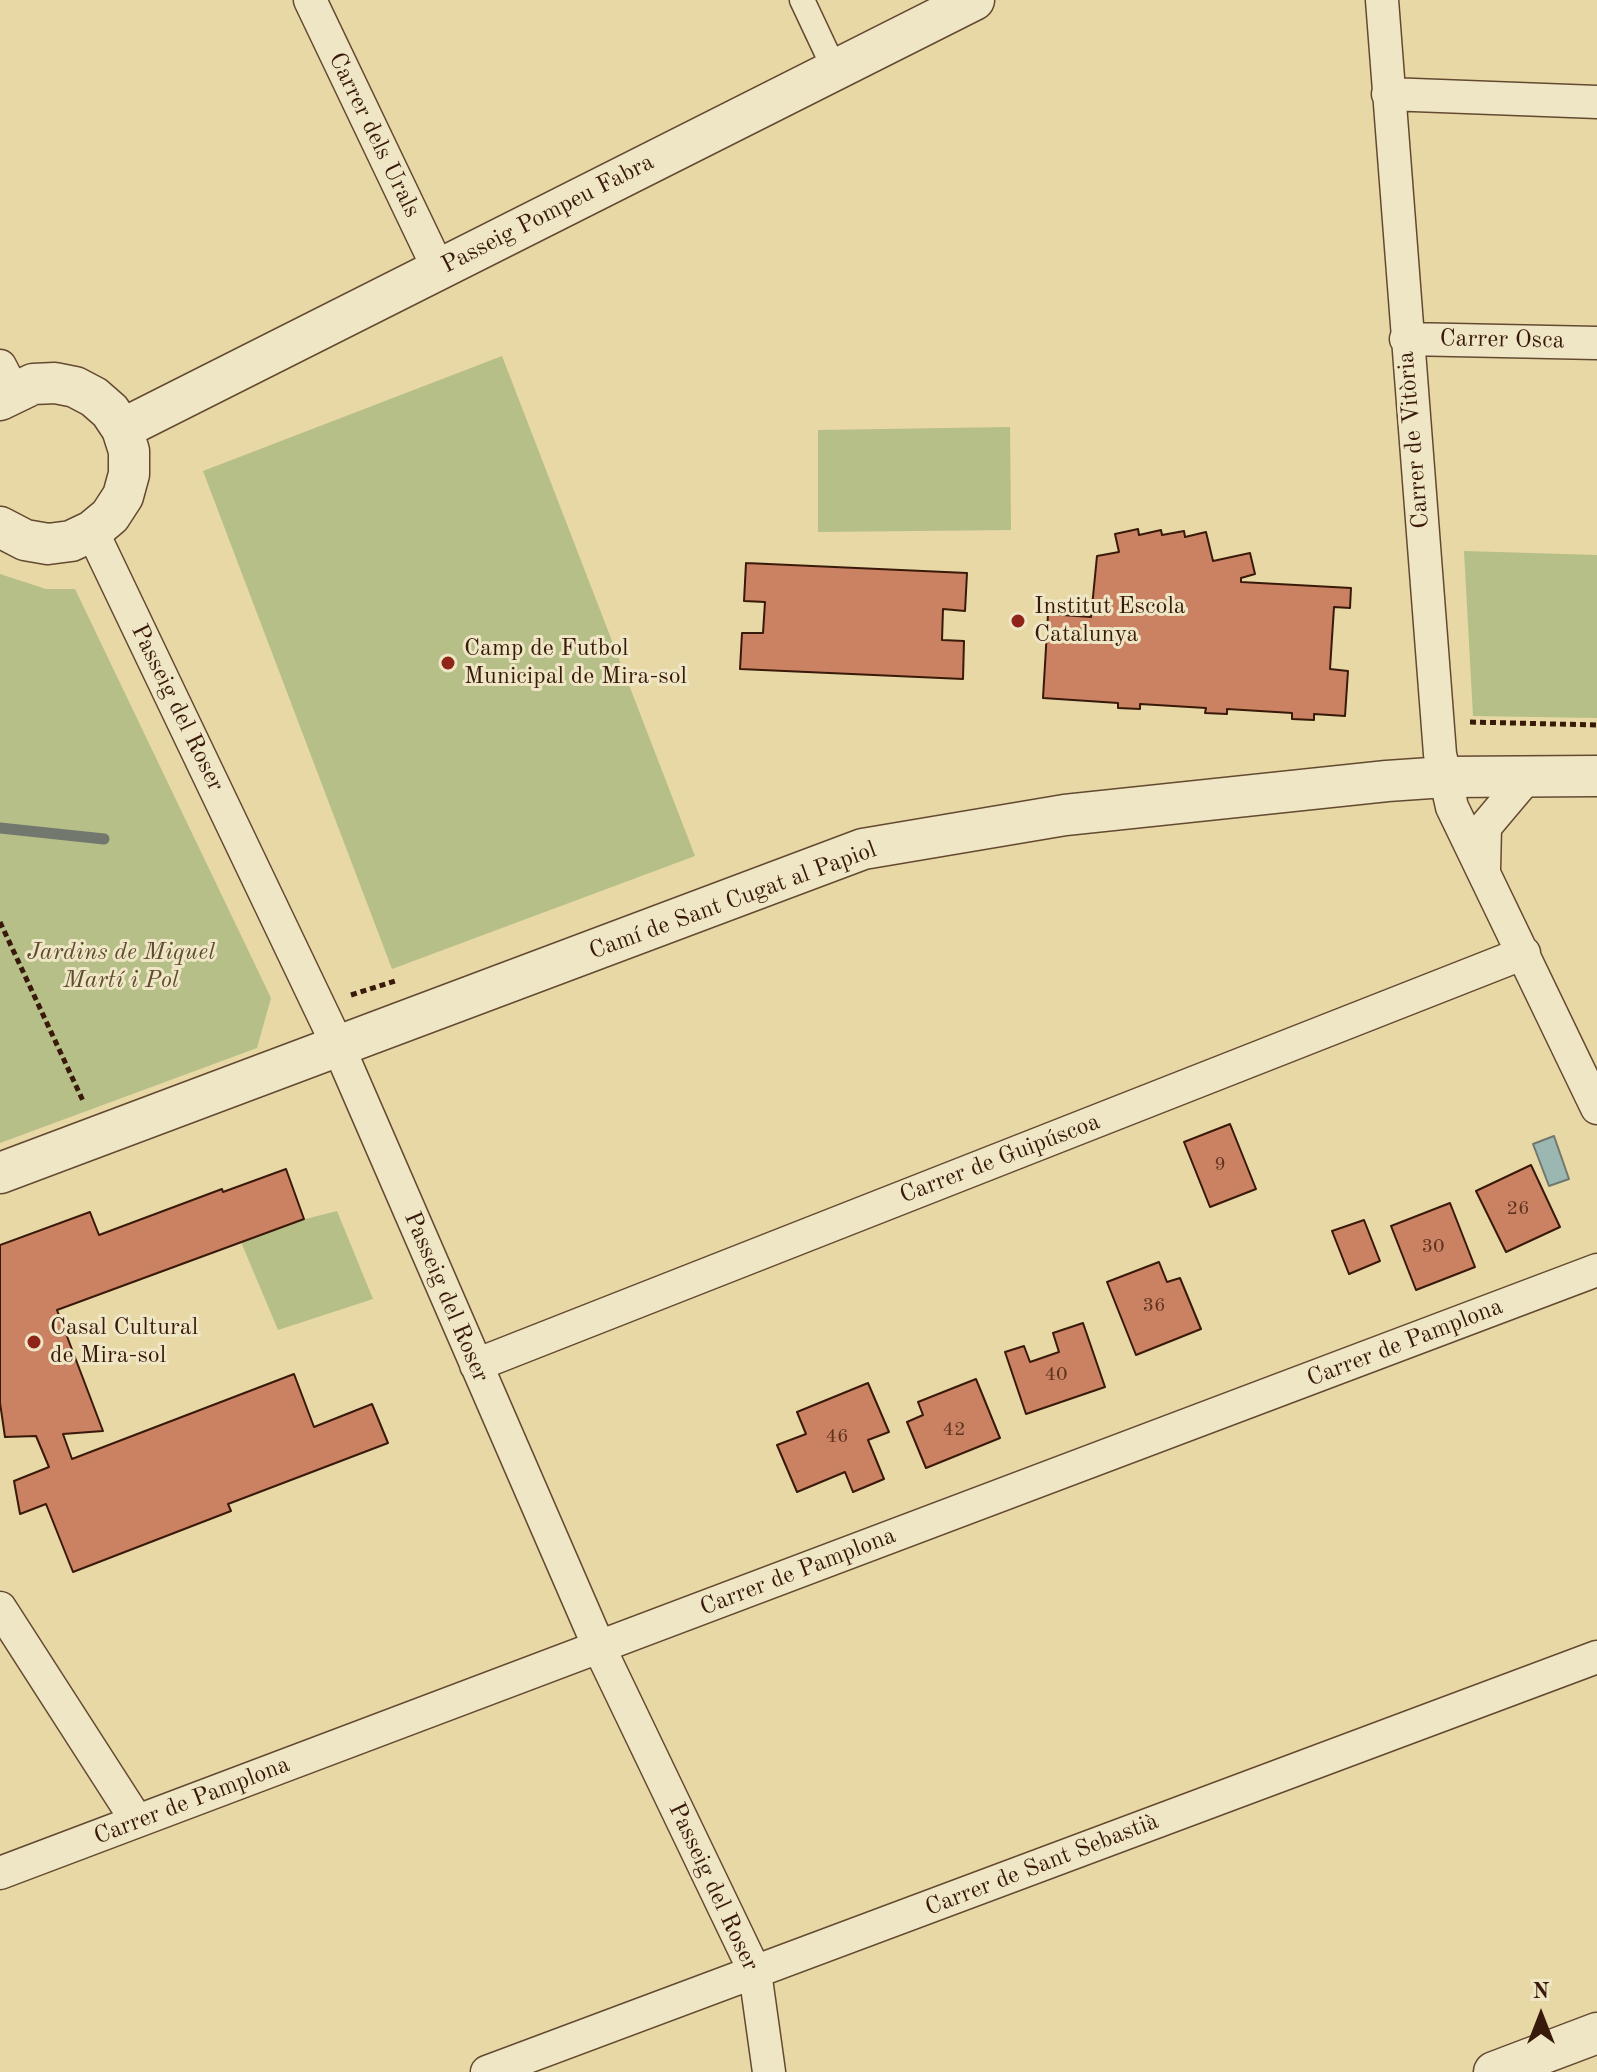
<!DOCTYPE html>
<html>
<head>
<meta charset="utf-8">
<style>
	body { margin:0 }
	#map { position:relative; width:1597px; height:2072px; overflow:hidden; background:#e7d8a6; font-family:"Old Standard TT",serif }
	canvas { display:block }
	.north { position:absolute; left:1501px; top:1976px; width:80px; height:80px; -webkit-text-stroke:6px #efe6c5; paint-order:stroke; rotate:0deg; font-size:22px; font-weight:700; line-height:32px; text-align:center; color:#39190a }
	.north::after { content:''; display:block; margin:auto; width:28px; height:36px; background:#39190a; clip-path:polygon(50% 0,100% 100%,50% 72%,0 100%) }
</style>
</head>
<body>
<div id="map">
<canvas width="1597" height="2072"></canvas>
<div class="north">N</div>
</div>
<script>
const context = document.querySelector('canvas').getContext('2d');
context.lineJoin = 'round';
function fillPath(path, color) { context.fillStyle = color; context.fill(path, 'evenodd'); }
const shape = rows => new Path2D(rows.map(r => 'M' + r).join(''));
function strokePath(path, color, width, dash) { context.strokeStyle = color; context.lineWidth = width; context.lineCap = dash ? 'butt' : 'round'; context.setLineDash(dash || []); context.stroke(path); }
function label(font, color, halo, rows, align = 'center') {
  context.font = font + ' "Old Standard TT",serif'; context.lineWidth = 6; context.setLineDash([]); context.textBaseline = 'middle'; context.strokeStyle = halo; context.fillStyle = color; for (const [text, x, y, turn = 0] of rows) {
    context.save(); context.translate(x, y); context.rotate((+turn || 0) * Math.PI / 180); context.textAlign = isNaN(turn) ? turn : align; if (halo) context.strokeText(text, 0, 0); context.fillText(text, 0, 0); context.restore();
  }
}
fillPath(shape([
	[502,356,695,856,392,969,203,471],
	[1010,427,1011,530,818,532,818,430],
	[1464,551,1597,555,1597,718,1473,716],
	[0,574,46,589,75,589,271,998,257,1048,0,1143],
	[337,1211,373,1299,278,1330,241,1242,290,1223]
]), '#b6bf87');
const water = shape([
	[1554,1136,1569,1179,1549,1186,1533,1144,1554,1136]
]);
fillPath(water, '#9ab8b1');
strokePath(water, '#73786e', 2);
strokePath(shape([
	[0,828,104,839]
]), '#73786e', 11);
const building = shape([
	[1138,529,1139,535,1161,530,1162,535,1184,531,1185,537,1206,532,1213,561,1250,553,1255,574,1241,578,1241,582,1351,588,1350,608,1334,607,1330,669,1348,671,1345,716,1314,714,1314,720,1292,719,1292,713,1227,709,1227,714,1205,713,1206,708,1140,704,1140,709,1118,708,1118,703,1043,698,1048,614,1091,617,1097,556,1119,552,1115,534,1138,529],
	[746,563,967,573,965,611,943,609,942,640,964,641,963,679,740,669,742,633,763,633,765,602,744,601,746,563],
	[1230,1124,1256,1189,1210,1207,1184,1142,1230,1124],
	[1531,1165,1560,1227,1506,1252,1476,1191,1531,1165],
	[286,1169,304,1219,57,1310,103,1431,63,1434,72,1459,294,1374,314,1427,372,1404,388,1443,228,1504,231,1511,73,1572,46,1504,20,1514,14,1481,49,1467,36,1436,5,1437,0,1403,0,1245,90,1212,99,1235,222,1189,223,1192,286,1169],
	[1450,1203,1475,1267,1416,1290,1391,1226,1450,1203],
	[1364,1220,1380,1261,1349,1274,1332,1231,1364,1220],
	[1159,1262,1167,1282,1180,1278,1201,1329,1136,1355,1107,1282,1159,1262],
	[1083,1323,1105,1387,1026,1414,1005,1352,1024,1346,1030,1362,1059,1352,1053,1333,1083,1323],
	[976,1379,1000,1438,926,1468,907,1422,923,1415,918,1402,976,1379],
	[868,1383,889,1432,868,1440,884,1479,853,1492,845,1472,797,1492,777,1445,806,1434,797,1412,868,1383]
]);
fillPath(building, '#ca8262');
strokePath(building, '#39190a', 2);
const pedestrian = shape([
	[802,0,834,68]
]);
const minor = shape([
	[310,0,439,270],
	[1382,0,1440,754,1452,807,1597,1108],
	[1388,94,1597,102],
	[1406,339,1597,343],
	[0,366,13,391],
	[92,531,339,1048,599,1647,755,1972,769,2072],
	[1484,869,1485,827,1528,776],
	[476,1365,1524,953],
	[0,1608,137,1821],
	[0,1873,1597,1270],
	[487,2072,1597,1657]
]);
const tertiary = shape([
	[0,400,33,384,55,383,75,387,94,397,110,411,122,429,129,451,129,474,123,496,110,516,92,531,71,541,48,544,25,540,0,527],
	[122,429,974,0],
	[0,1173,863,849,1065,815,1387,781,1445,777,1597,776],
	[1494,2072,1597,2033]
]);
strokePath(pedestrian, '#644931', 27);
strokePath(minor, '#644931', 35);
strokePath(tertiary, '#644931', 43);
strokePath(shape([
	[1470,722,1597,725],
	[0,922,84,1103],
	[351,995,398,980]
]), '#39190a', 5, [6, 4]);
strokePath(pedestrian, '#efe6c5', 24);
strokePath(minor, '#efe6c5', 32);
strokePath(tertiary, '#efe6c5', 40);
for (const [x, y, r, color] of [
	[1018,621,8,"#8f2418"],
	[448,663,8,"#8f2418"],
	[34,1342,8,"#8f2418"]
]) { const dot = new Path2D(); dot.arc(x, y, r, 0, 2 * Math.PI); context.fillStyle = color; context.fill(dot); strokePath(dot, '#efe6c5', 3); }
label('20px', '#5d3320', null, [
	["9",1220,1165],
	["26",1518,1209],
	["30",1433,1247],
	["36",1154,1306],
	["40",1056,1375],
	["42",954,1430],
	["46",837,1437]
]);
label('24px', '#39190a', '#efe6c5', [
	["Carrer dels Urals",374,135,64],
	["Passeig Pompeu Fabra",548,214,-27],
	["Carrer Osca",1502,340,1],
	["Carrer de Vitòria",1414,440,-95],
	["Passeig del Roser",177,708,64],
	["Camí de Sant Cugat al Papiol",733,901,-20],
	["Carrer de Guipúscoa",1000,1159,-21],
	["Passeig del Roser",446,1297,67],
	["Carrer de Pamplona",1405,1343,-21],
	["Carrer de Pamplona",798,1572,-21],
	["Carrer de Pamplona",192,1801,-21],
	["Carrer de Sant Sebastià",1042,1865,-21],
	["Passeig del Roser",713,1887,65]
]);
label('24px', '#39190a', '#efe6c5', [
	["Institut Escola",1034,607],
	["Catalunya",1034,635],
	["Camp de Futbol",464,649],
	["Municipal de Mira-sol",464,677],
	["Casal Cultural",50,1328],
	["de Mira-sol",50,1356]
], 'left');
label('italic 24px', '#5e4b30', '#efe6c5', [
	["Jardins de Miquel",121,953],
	["Martí i Pol",121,981]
]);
</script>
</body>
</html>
